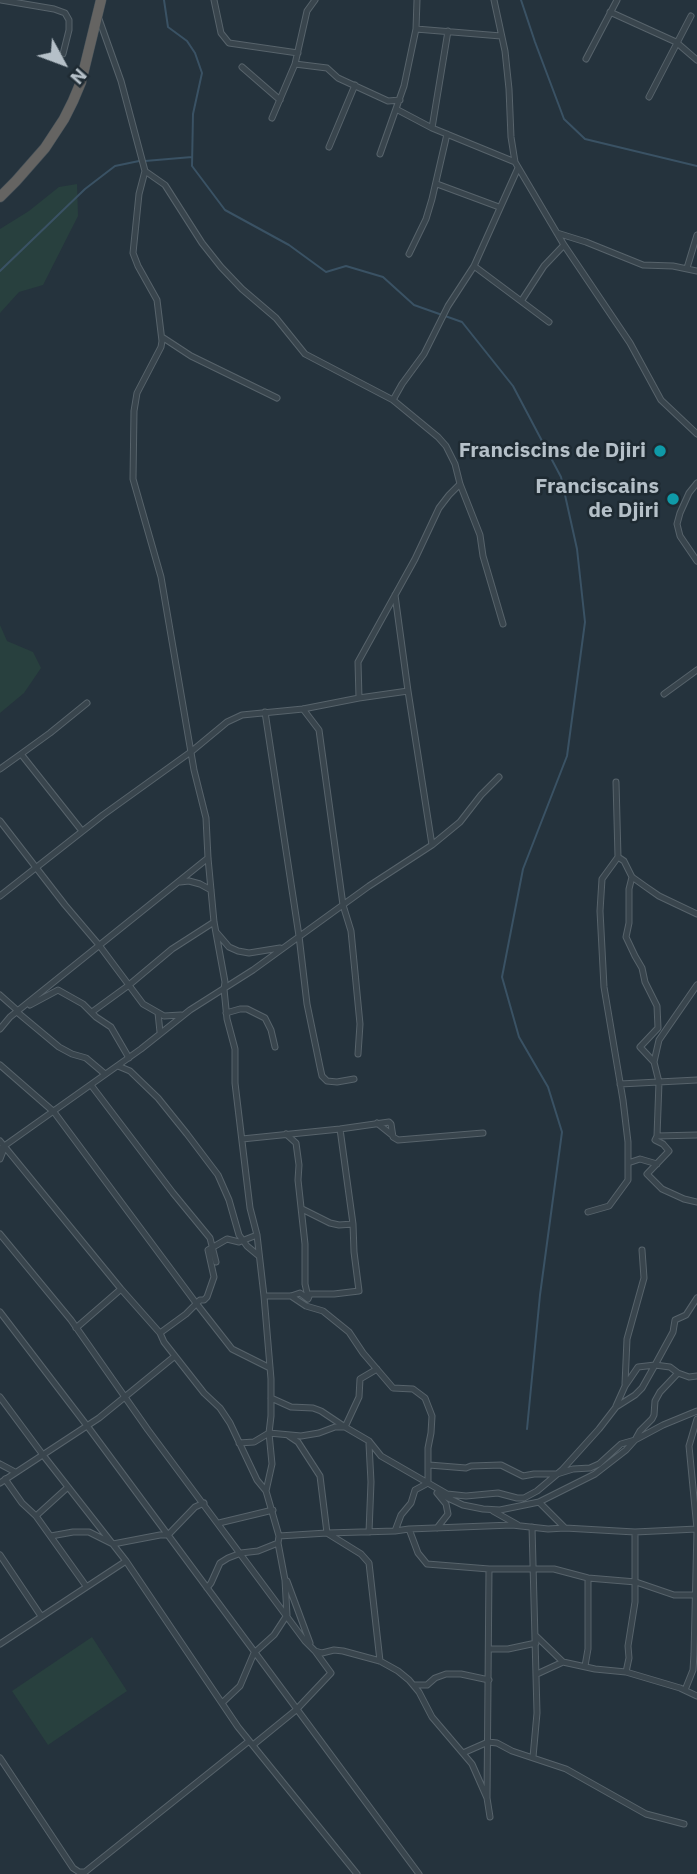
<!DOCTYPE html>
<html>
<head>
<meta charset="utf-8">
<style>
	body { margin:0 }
	#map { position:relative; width:697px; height:1874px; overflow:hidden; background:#25333d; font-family:"IBM Plex Sans",sans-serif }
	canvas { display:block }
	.north { position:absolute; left:28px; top:28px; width:70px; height:70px; -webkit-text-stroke:5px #1e2a32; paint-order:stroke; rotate:131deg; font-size:19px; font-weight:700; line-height:28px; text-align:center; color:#b5c0c8 }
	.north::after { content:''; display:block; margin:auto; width:24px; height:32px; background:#b5c0c8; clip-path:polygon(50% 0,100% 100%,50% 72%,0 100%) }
</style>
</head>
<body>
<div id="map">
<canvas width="697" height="1874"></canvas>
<div class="north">N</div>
</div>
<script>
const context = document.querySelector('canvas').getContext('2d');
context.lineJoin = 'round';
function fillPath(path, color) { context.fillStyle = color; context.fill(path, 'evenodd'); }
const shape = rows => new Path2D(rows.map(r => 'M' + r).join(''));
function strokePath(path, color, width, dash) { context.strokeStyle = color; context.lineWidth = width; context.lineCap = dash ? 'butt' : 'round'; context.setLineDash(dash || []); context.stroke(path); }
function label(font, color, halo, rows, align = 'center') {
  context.font = font + ' "IBM Plex Sans",sans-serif'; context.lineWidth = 5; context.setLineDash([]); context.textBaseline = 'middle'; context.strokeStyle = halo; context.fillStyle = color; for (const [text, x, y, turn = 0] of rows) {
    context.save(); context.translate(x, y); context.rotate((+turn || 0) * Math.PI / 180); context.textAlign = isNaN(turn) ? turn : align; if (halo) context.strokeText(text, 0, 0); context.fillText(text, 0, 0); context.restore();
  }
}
fillPath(shape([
	[77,184,78,216,43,285,19,292,0,313,0,229,29,211,59,187],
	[0,625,7,641,33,652,41,668,24,693,0,713],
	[92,1637,127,1691,48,1745,12,1691]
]), '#28403e');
strokePath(shape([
	[164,0,168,27,187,41,195,53,202,73,193,114,192,166,225,210,289,245,326,272,346,266,383,277,414,305,462,322,513,386,561,477,577,549,585,622,567,756,523,869,502,977,519,1037,548,1087,562,1132,540,1295,527,1429],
	[521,0,535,42,564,119,585,139,697,166],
	[145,161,192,157],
	[0,271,85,189,115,166,139,161]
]), '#3a5264', 2);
const minor = shape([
	[1,0,54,9,65,13,69,20,69,30,63,54],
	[214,0,221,33,229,43,298,53],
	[494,0,505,51,509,89,511,137,515,162,564,245,630,343,661,400,697,434],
	[610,12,676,42,697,60],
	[99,19,121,81,145,171,139,194,133,253,138,266,157,300,162,341,161,347,137,393,134,411,133,479,161,577,194,770,206,818,208,858,214,922,225,982,224,989,227,1019,235,1049,235,1083,250,1208,257,1235,264,1296,271,1379,271,1416,269,1433,272,1464,266,1491],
	[416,29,501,36],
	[586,59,617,0],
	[295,64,327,68,338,78,388,101,400,100],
	[242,67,280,100],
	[649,97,691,16],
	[396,109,432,128,515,162],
	[272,118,295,64,307,11,315,0],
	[432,128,448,31],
	[329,147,355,85],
	[380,154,404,86,416,29,417,0],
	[145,171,165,185,202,243,221,267,242,289,276,318,305,354,393,400,438,437,446,446,455,464,460,484,480,535,483,556,503,624],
	[437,184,499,207],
	[557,233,586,242,643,265,673,266,697,271],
	[409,254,426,219,432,199,447,134],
	[474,266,549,322],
	[687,268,697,235],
	[522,300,544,266,564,245],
	[162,337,191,356,277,398],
	[393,400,402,384,424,354,448,306,474,266,518,168],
	[697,483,689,493,680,513,677,524,680,536,697,561],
	[395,595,408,691,432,845],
	[664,694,697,670],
	[359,698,358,662,415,559,439,508,449,495,460,484],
	[303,709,319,730,343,905,351,931,360,1024,358,1054],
	[265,712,299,936,307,1004,320,1067,322,1076,327,1081,337,1082,354,1079],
	[21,754,50,733,87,703],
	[0,769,21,754,82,831],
	[616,782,618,857,624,861,632,877,646,887,659,896,697,914],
	[0,821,65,905,99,945,143,1004,164,1016,181,1015],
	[618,857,602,879,600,911,604,987,623,1100,628,1142,628,1163],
	[632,877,629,889,629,923,626,937,635,956,642,968,645,982,657,1006,658,1028,640,1047,654,1062,659,1082,657,1136,697,1135],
	[180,882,189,881,200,884,211,890],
	[0,896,103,815,192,751,227,722,242,715,303,709,359,698,408,691],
	[217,933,229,947,238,951,249,953,280,948],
	[0,995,18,1011],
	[30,1005,58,990,83,1004,96,1017,111,1027,129,1058],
	[17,1012,59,1047,72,1054,86,1058,105,1074],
	[92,1012,129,985,172,949,214,922],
	[158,1013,160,1032],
	[226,1013,240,1009,247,1009,265,1018,271,1030,275,1047],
	[0,1029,10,1017,208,858],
	[654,1062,659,1040,697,985],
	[0,1065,54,1112,196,1303,232,1349,270,1368],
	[118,1066,130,1071,158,1098,187,1134,218,1175,229,1200,239,1235,247,1246,259,1256],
	[620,1084,697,1080],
	[91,1085,173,1193,210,1238,216,1262],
	[377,1123,392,1135],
	[286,1134,296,1143,299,1165,298,1180,305,1244,305,1284,308,1297],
	[657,1136,655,1140,663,1144,669,1151,647,1174,662,1189,684,1199,697,1202],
	[242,1139,340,1129,389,1122,391,1124,393,1137,398,1140,483,1133],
	[0,1141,121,1289,160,1333,164,1342,204,1393,220,1408,230,1423,257,1480,266,1491,279,1536,278,1543,285,1580,287,1615,274,1635,254,1653,240,1686,222,1703],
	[0,1149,141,1049,190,1010,253,970,369,886,432,845,460,822,481,795,499,777],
	[0,1159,5,1146],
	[302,1209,330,1223,339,1225,353,1224],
	[588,1212,609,1206,628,1180,628,1163,640,1159,657,1164],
	[0,1234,71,1320,148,1430,305,1641,315,1651,322,1653,334,1650,343,1651,380,1661,398,1671,409,1680,419,1692,432,1717,472,1764,487,1798],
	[264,1296,291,1296,300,1293,308,1299,310,1294,334,1294,359,1291,354,1252,353,1224,340,1129],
	[291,1296,306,1306,323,1311,349,1332,363,1353,393,1388,413,1389,425,1398,432,1416,431,1433,428,1448,428,1483,415,1490,411,1503,401,1515,395,1531],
	[0,1312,91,1431,419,1874],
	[76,1328,121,1289],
	[160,1333,186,1314,200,1300,204,1300,207,1297,214,1277,208,1250,227,1239,239,1242,257,1235],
	[625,1384,627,1339,644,1278,642,1250],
	[0,1397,43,1455,126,1561,238,1727,357,1874],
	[271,1398,291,1407,313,1408,321,1411,345,1427,359,1397,360,1379,377,1369],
	[616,1406,625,1386,638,1367,655,1365,673,1332,675,1320,686,1315,697,1298],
	[289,1436,298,1442,320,1476,327,1533,361,1554,369,1563,380,1661],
	[239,1443,254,1442,269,1433,301,1436,319,1433,335,1427,345,1427,369,1441,381,1456,447,1494,466,1496,498,1493,517,1498,524,1498,537,1491,562,1470,599,1429,616,1407,635,1395,642,1388,655,1365,670,1367,678,1373,689,1377,697,1376],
	[369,1444,371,1482,369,1532],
	[0,1464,15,1472],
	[429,1465,466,1468,471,1466,501,1465,523,1476,534,1474,557,1474,573,1469,590,1468,599,1464,621,1444,635,1440,640,1431,652,1419,654,1415,655,1401,660,1392,678,1373],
	[5,1479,22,1503,36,1516,68,1487],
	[0,1483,99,1418,175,1356],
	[442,1494,448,1498,463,1505,483,1509,500,1510,539,1502,595,1474,626,1450,635,1440,663,1425,697,1411],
	[539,1502,565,1528],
	[493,1511,518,1525],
	[36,1516,86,1586],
	[219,1523,273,1510],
	[532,1527,537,1713,533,1757],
	[437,1528,448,1514,446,1504,437,1493],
	[409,1529,418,1553,427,1564,489,1569,554,1569,588,1578,636,1582,674,1595,695,1595],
	[51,1536,73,1532,89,1532,113,1544,160,1535,168,1535,195,1507,204,1503],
	[279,1536,327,1533,395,1531,409,1529,512,1525,548,1529,565,1528,635,1532,697,1529],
	[0,1555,41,1616],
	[489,1569,487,1798,490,1817],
	[287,1581,310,1643],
	[207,1588,211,1583,220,1563,228,1558,241,1553,258,1551,278,1543],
	[536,1636,563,1662,595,1669,626,1672,680,1688,697,1696],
	[0,1644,126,1561],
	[489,1649,508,1649,536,1643],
	[585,1666,588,1649,588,1578],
	[626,1672,629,1658,628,1646,635,1602,635,1532],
	[537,1674,563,1662],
	[414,1685,427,1685,435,1678,446,1674,461,1674,489,1680],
	[685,1690,693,1670,694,1654,697,1529,689,1446,697,1419],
	[253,1745,296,1710,331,1673,315,1651],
	[463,1753,488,1742,497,1743,512,1751,566,1769,646,1814,684,1824],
	[0,1758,73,1868,79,1872,85,1872,249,1741]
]);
const trunk = shape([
	[0,197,16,181,45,148,64,119,73,101,81,82,101,0]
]);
strokePath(minor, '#57636b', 7);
strokePath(trunk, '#445058', 11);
strokePath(minor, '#39454d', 5);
strokePath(trunk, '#656462', 10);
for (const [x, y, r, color] of [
	[660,451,7,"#0f9aa8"],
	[673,499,7,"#0f9aa8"]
]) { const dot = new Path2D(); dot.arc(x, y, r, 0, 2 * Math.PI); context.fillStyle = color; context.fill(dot); strokePath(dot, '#1e2a32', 2.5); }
label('bold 21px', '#b5c0c8', '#1e2a32', [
	["Franciscins de Djiri",646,451],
	["Franciscains",659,487],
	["de Djiri",659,511]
], 'right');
</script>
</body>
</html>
